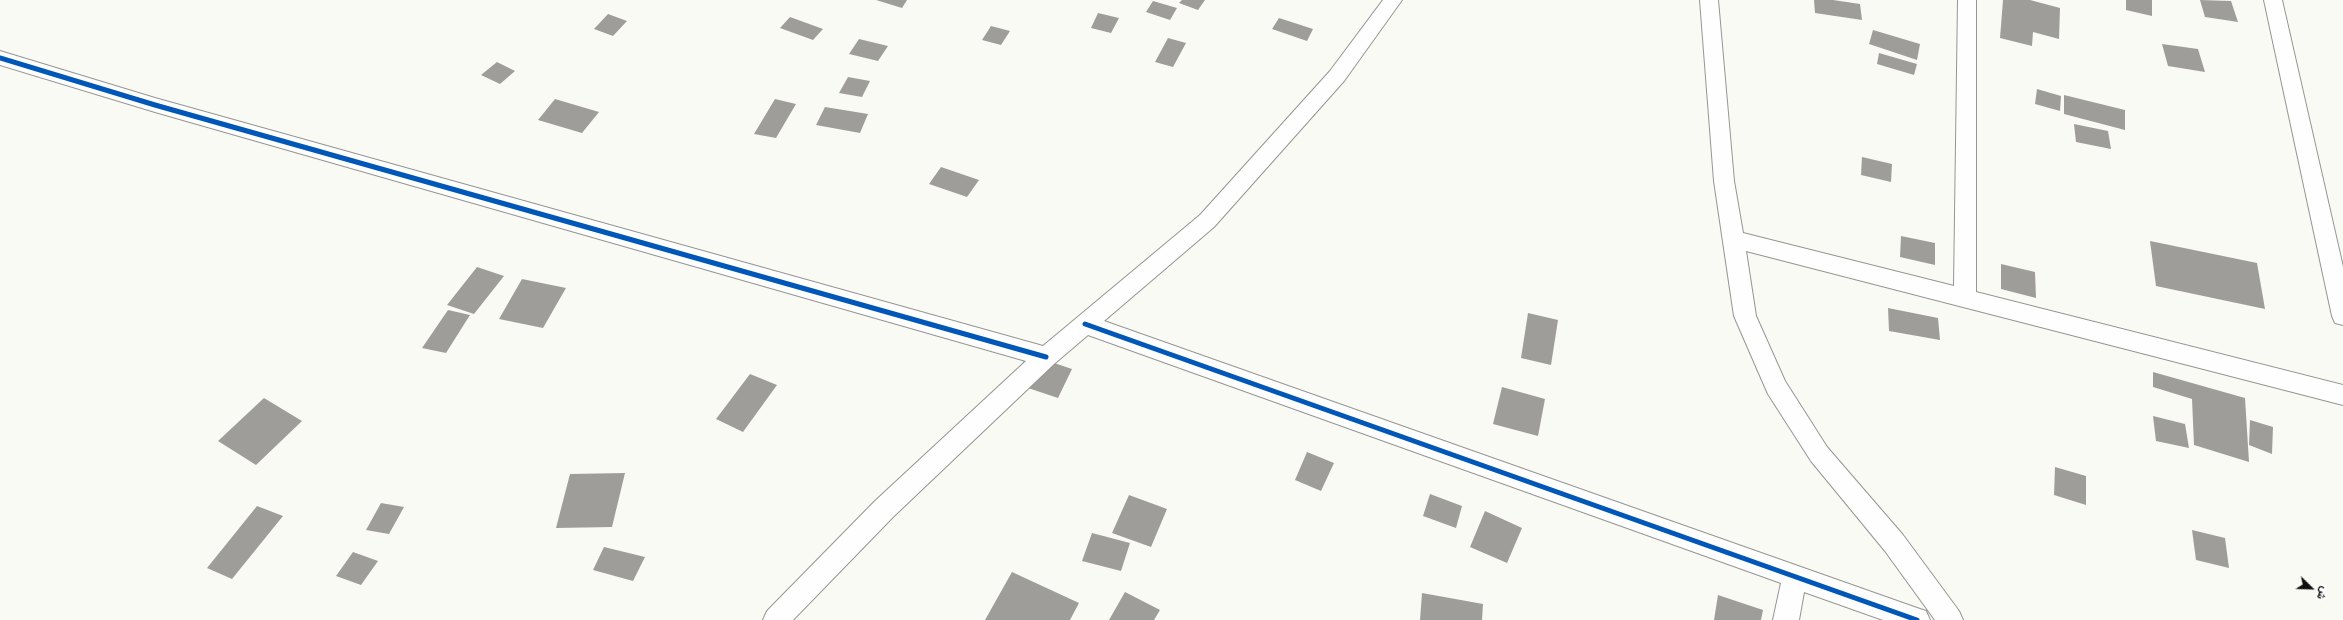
<!DOCTYPE html>
<html>
<head>
<meta charset="utf-8">
<style>
	body { margin:0 }
	#map { position:relative; width:2343px; height:620px; overflow:hidden; background:#fafaf5; font-family:"Zilla Slab",Vazirmatn,serif }
	canvas { display:block }
	.north { position:absolute; left:2291px; top:568px; width:40px; height:40px; -webkit-text-stroke:3px #fff; paint-order:stroke; rotate:113deg; font-size:11px; font-weight:700; line-height:16px; text-align:center; color:#0f0f0f }
	.north::after { content:''; display:block; margin:auto; width:14px; height:18px; background:#0f0f0f; clip-path:polygon(50% 0,100% 100%,50% 72%,0 100%) }
</style>
</head>
<body>
<div id="map">
<canvas width="2343" height="620"></canvas>
<div class="north">ش</div>
</div>
<script>
const context = document.querySelector('canvas').getContext('2d');
context.lineJoin = 'round';
function fillPath(path, color) { context.fillStyle = color; context.fill(path, 'evenodd'); }
const shape = rows => new Path2D(rows.map(r => 'M' + r).join(''));
function strokePath(path, color, width, dash) { context.strokeStyle = color; context.lineWidth = width; context.lineCap = dash ? 'butt' : 'round'; context.setLineDash(dash || []); context.stroke(path); }
fillPath(shape([
	[876,0,907,0,902,8],
	[1182,0,1205,0,1198,10,1179,3],
	[1814,0,1833,0,1860,4,1862,20,1815,13],
	[2003,0,2030,0,2060,8,2059,39,2033,32,2032,46,2000,38],
	[2126,0,2152,0,2152,16,2126,10],
	[2200,0,2231,1,2238,22,2205,17],
	[1153,1,1177,8,1170,20,1146,12],
	[1098,13,1119,18,1111,33,1091,28],
	[608,14,627,21,613,36,594,29],
	[790,17,823,29,813,40,780,28],
	[1279,18,1313,29,1307,41,1272,29],
	[991,26,1010,31,1001,45,982,40],
	[1873,30,1920,44,1917,60,1869,44],
	[1168,38,1186,43,1173,67,1155,62],
	[859,39,888,46,878,61,849,54],
	[2162,44,2198,49,2205,72,2168,66],
	[1879,53,1917,64,1914,75,1877,64],
	[497,62,515,71,500,84,481,75],
	[848,77,870,81,862,97,839,93],
	[2037,89,2061,96,2060,111,2035,104],
	[2064,95,2125,110,2125,130,2064,114],
	[555,99,599,112,582,133,538,120],
	[775,99,796,104,776,138,754,134],
	[825,107,868,114,860,133,816,125],
	[2074,124,2108,131,2111,149,2076,142],
	[1862,157,1892,164,1891,182,1861,175],
	[941,167,979,180,967,197,929,184],
	[1901,236,1935,243,1935,265,1900,257],
	[2150,241,2257,263,2265,309,2156,286],
	[2001,264,2035,272,2036,298,2001,289],
	[477,267,504,276,474,314,447,305],
	[522,279,566,288,543,328,499,319],
	[1888,308,1938,318,1940,340,1889,331],
	[448,310,470,315,446,353,422,348],
	[1528,313,1558,320,1551,365,1521,358],
	[1027,354,1072,369,1058,398,1013,383],
	[2153,372,2245,398,2249,462,2194,445,2192,399,2153,387],
	[750,374,777,385,743,432,716,419],
	[1502,387,1545,399,1538,436,1493,424],
	[264,398,302,421,256,465,218,441],
	[2153,416,2185,424,2189,448,2156,441],
	[2250,420,2273,427,2272,454,2249,445],
	[1307,452,1334,463,1321,491,1295,480],
	[2055,467,2086,476,2086,505,2054,495],
	[625,473,612,527,556,528,570,474],
	[1430,494,1462,506,1456,528,1423,516],
	[1129,495,1167,509,1151,547,1112,533],
	[381,503,404,507,389,534,366,530],
	[257,506,283,516,232,579,207,568],
	[1485,511,1522,528,1507,563,1470,547],
	[2192,530,2225,538,2229,568,2196,560],
	[1092,533,1130,543,1121,571,1082,561],
	[604,547,645,557,633,581,593,570],
	[353,552,378,561,361,585,336,576],
	[1012,572,1079,603,1070,620,985,620],
	[1125,592,1160,610,1154,620,1109,620],
	[1422,593,1483,604,1482,620,1420,620],
	[1718,595,1763,610,1761,620,1714,620]
]), '#9e9d9a');
const minor = shape([
	[1383,0,1402,0,1344,81,1214,227,1104,321,1917,608,1926,611,1930,620,1883,620,1804,592,1799,620,1773,620,1781,583,1088,335,1054,364,893,517,793,620,763,620,767,611,875,501,1026,361,155,112,0,65,0,51,155,98,1043,346,1200,215,1330,71,1383,0],
	[1700,0,1718,0,1734,181,1743,233,1954,286,1958,0,1976,0,1976,292,2343,385,2343,405,1746,251,1756,316,1785,381,1827,447,1903,535,1959,611,1963,620,1935,620,1885,551,1811,461,1768,394,1734,316,1714,181,1700,0],
	[2264,0,2282,0,2343,267,2343,325,2335,323,2332,316,2264,0]
]);
strokePath(minor, '#959593', 2);
fillPath(minor, '#fefefe');
strokePath(shape([
	[0,58,155,105,1046,357],
	[1085,324,1917,620]
]), '#0057b8', 5);
</script>
</body>
</html>
